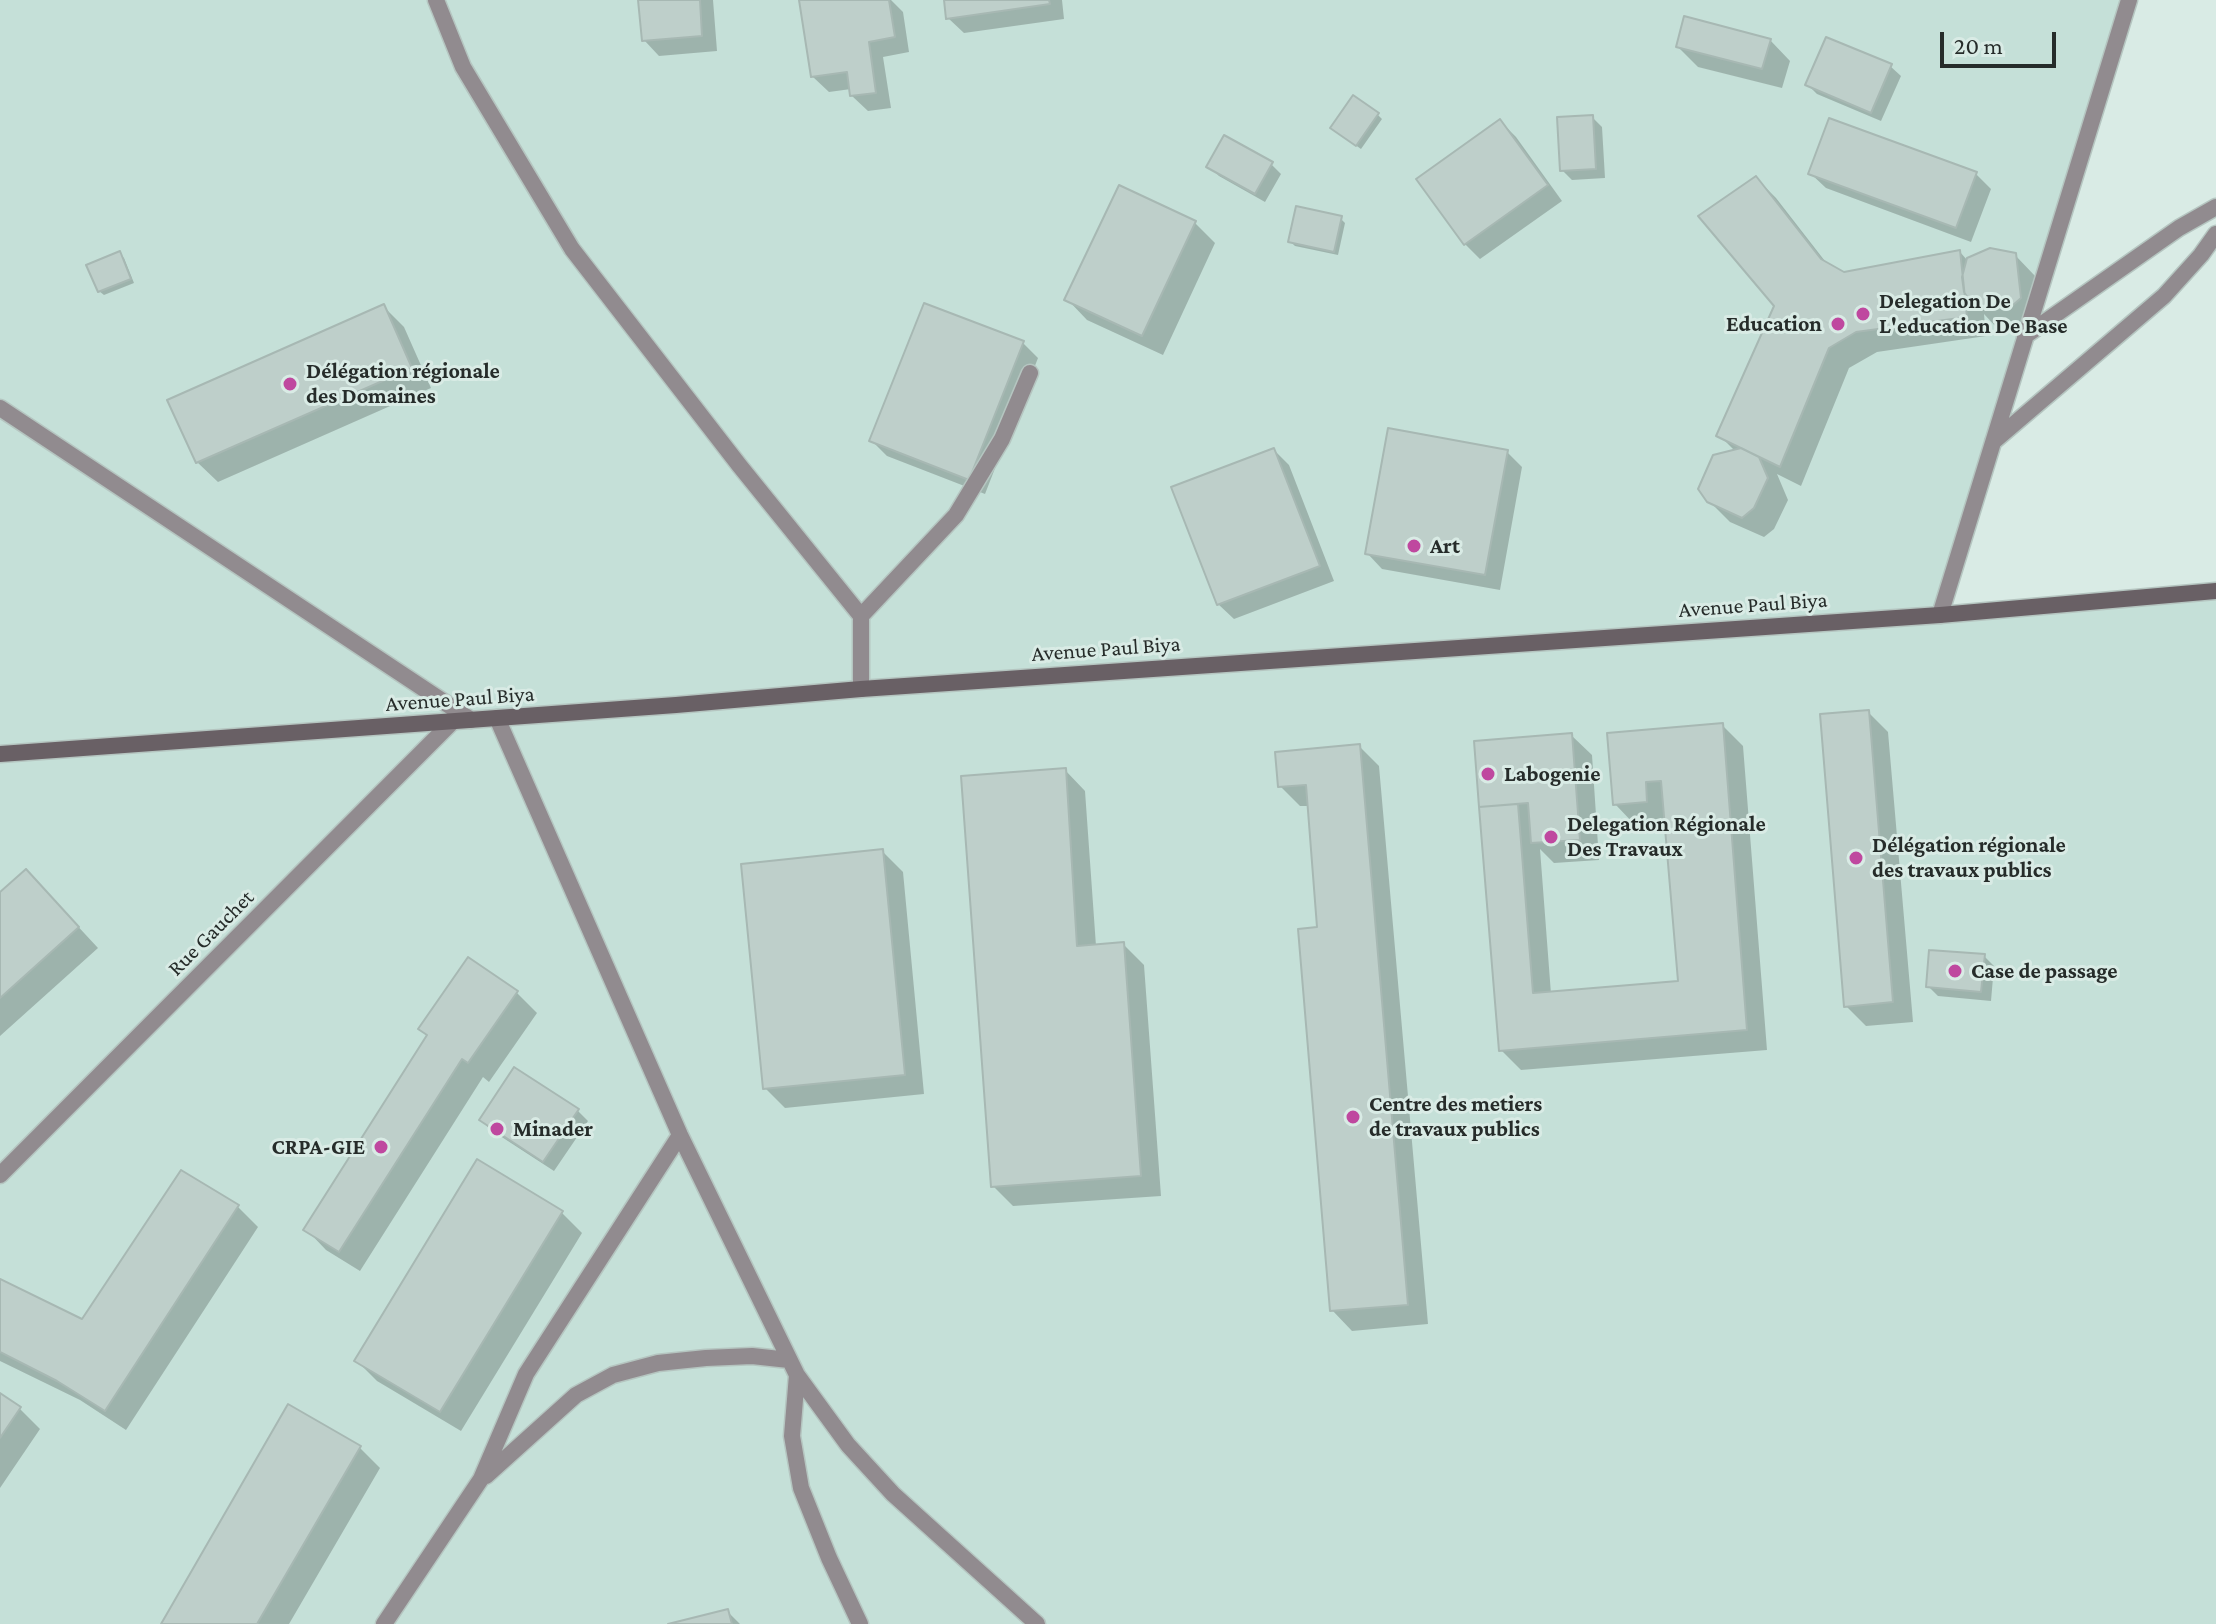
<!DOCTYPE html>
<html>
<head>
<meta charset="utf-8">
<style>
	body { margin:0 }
	#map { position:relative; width:2216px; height:1624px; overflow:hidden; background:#d9ebe5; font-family:"Crimson Pro",serif }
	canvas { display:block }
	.scale { position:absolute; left:1940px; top:32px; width:116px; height:36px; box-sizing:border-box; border:4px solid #262c2a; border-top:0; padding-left:10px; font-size:24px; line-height:28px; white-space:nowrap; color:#262c2a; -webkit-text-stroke:6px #d9ebe5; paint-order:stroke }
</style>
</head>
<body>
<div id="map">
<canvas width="2216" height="1624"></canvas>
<div class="scale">20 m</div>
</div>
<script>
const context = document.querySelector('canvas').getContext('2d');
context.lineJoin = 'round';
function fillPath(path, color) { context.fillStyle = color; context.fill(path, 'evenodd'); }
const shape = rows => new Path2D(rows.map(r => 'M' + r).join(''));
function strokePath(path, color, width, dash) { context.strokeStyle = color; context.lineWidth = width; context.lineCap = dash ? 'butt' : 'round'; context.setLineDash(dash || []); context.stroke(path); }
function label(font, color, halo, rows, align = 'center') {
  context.font = font + ' "Crimson Pro",serif'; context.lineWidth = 6; context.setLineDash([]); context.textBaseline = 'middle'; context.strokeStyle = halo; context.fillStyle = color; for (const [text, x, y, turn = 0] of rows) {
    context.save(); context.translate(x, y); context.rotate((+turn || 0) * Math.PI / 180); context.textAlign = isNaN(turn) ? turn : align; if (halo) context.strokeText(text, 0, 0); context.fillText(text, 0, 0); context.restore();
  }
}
fillPath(shape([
	[0,0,2135,0,1942,615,2216,595,2216,1624,0,1624]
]), '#c5e0d8');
fillPath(shape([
	[640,0,713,0,717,51,659,56,644,40],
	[801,0,891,0,903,12,909,52,883,57,891,108,868,111,852,96,851,89,829,92,813,77],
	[946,0,1062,0,1064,19,964,33,948,18],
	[1770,40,1790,61,1782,88,1698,67,1678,47],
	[1890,66,1901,76,1881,121,1817,94,1807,84],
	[1377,114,1382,119,1361,149,1337,132],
	[1592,117,1602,127,1605,178,1572,180,1562,170],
	[1500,121,1516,137,1562,201,1480,259,1465,244],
	[1271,164,1281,174,1265,202,1219,176,1209,166],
	[1810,173,1976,174,1991,189,1971,242,1826,188],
	[1756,178,1776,198,1828,265,1844,275,1960,252,1967,260,2015,255,2035,276,2041,318,2033,326,1997,328,1984,314,1986,336,1877,352,1849,368,1801,486,1777,474,1788,500,1774,529,1764,537,1730,522,1709,501,1735,451,1719,435,1776,306],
	[1340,218,1345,223,1338,255,1295,246,1290,241],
	[1195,223,1215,243,1163,355,1087,320,1067,299],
	[119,253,124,258,134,283,104,295,99,291],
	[384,307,404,327,431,388,218,482,197,462],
	[1023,343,1038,358,985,494,887,456,872,441],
	[1274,450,1289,465,1334,581,1234,619,1218,604],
	[1507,452,1522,467,1500,590,1382,569,1367,553],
	[1868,712,1888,732,1913,1022,1866,1026,1846,1006],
	[1722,725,1743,746,1767,1050,1521,1070,1501,1050,1476,743,1571,735,1592,755,1599,860,1554,863,1540,849,1551,994,1680,983,1667,822,1635,825,1615,804],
	[1359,746,1379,766,1428,1324,1352,1331,1332,1310,1320,929,1309,806,1300,806,1280,786],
	[1065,770,1085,791,1096,946,1123,944,1144,965,1161,1196,1013,1206,993,1186],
	[882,851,903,872,924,1094,785,1108,765,1088],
	[46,892,98,948,0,1036,0,895],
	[1984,956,1994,966,1991,1001,1938,996,1928,986],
	[517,993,537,1013,489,1082,483,1077,360,1271,326,1250,306,1229,428,1037,420,1029],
	[514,1069,578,1111,588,1121,554,1171,491,1130,481,1120],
	[478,1162,562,1213,582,1233,461,1431,377,1381,357,1361],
	[238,1207,258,1227,126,1430,80,1400,0,1361,0,1281,83,1321],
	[0,1396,20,1409,40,1429,0,1488],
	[360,1448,380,1468,289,1624,163,1624],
	[728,1612,740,1624,676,1624]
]), '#0003');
const building = shape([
	[638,0,700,0,702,36,642,41,638,0],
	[799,0,889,0,895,37,869,42,876,93,850,96,847,72,811,77,799,0],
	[944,0,1049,0,1050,4,946,19,944,0],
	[1684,16,1771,39,1762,69,1676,47,1684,16],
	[1826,37,1892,64,1871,113,1805,85,1826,37],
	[1353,95,1379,113,1356,146,1330,128,1353,95],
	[1593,115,1596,169,1560,171,1557,117,1593,115],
	[1829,118,1977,172,1956,228,1808,174,1829,118],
	[1500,119,1548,185,1464,245,1416,179,1500,119],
	[1224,135,1273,162,1255,194,1206,167,1224,135],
	[1756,176,1821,259,1844,272,1960,250,1967,317,1856,332,1829,348,1780,467,1716,436,1774,306,1698,216,1756,176],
	[1119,185,1196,221,1142,336,1064,300,1119,185],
	[1296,206,1342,216,1334,252,1288,242,1296,206],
	[1990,248,2016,253,2021,298,2012,306,1975,309,1964,292,1962,277,1967,258,1990,248],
	[120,251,131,279,98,292,86,265,120,251],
	[924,303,1024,341,969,480,869,441,924,303],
	[384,304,412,368,196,463,167,400,384,304],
	[1388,428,1508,450,1485,575,1365,554,1388,428],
	[1274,448,1320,566,1217,605,1171,487,1274,448],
	[1741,448,1759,457,1768,478,1754,508,1742,518,1707,502,1698,489,1713,455,1741,448],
	[1869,710,1893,1002,1844,1007,1820,714,1869,710],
	[1723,723,1747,1030,1499,1051,1479,807,1518,804,1533,993,1678,981,1661,781,1646,782,1647,802,1613,805,1607,733,1723,723],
	[1572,733,1580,840,1531,843,1528,803,1479,807,1474,741,1572,733],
	[1360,744,1408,1305,1330,1311,1298,929,1317,927,1306,785,1278,787,1275,752,1360,744],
	[1066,768,1077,946,1124,942,1141,1176,991,1187,961,776,1066,768],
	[883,849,905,1075,763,1089,741,864,883,849],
	[26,869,79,927,0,998,0,892,26,869],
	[1929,950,1985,954,1981,992,1926,987,1929,950],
	[468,957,518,991,468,1063,462,1059,339,1252,303,1230,427,1035,418,1029,468,957],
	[514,1067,579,1109,543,1162,479,1120,514,1067],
	[477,1159,563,1211,440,1412,354,1361,477,1159],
	[181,1170,239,1205,105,1411,57,1381,0,1352,0,1279,82,1319,181,1170],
	[0,1393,21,1407,0,1438,0,1393],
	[288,1404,361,1446,257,1624,161,1624,288,1404],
	[728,1609,732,1624,668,1624,728,1609]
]);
fillPath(building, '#becfca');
strokePath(building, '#a7b8b3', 2);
const street = shape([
	[436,0,463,67,572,249,739,465,861,616,861,689],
	[2025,336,2179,228,2216,207],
	[0,408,471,720],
	[1993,442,2164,296,2201,255,2216,234],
	[1940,615,2129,0],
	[861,616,956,515,1002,439,1030,373],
	[497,718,680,1135,797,1375,848,1445,893,1494,1037,1624],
	[0,1175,452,722],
	[797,1375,792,1436,801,1488,829,1558,860,1624],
	[486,1476,576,1395,613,1375,658,1363,706,1358,752,1356,789,1360],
	[384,1624,481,1479,526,1374,680,1135]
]);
const secondary = shape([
	[0,754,676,705,861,689,1940,615,2216,591]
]);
strokePath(street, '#b5c5c0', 19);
strokePath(secondary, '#b5c5c0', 19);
strokePath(street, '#918b8f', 16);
strokePath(secondary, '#696065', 16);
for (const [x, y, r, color] of [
	[1863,314,8,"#bf489f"],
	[1838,324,8,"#bf489f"],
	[290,384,8,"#bf489f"],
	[1414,546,8,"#bf489f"],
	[1488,774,8,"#bf489f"],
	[1551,837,8,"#bf489f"],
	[1856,858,8,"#bf489f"],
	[1955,971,8,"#bf489f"],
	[1353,1117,8,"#bf489f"],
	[497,1129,8,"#bf489f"],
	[381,1147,8,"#bf489f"]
]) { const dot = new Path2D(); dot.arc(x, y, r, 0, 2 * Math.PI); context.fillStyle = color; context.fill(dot); strokePath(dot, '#d9ebe5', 3); }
label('bold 22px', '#262c2a', '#d9ebe5', [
	["Delegation De",1879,301],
	["L'education De Base",1879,326],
	["Education",1822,324,"right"],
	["Délégation régionale",306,371],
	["des Domaines",306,396],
	["Art",1430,546],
	["Labogenie",1504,774],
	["Delegation Régionale",1567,824],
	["Des Travaux",1567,849],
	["Délégation régionale",1872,845],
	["des travaux publics",1872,870],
	["Case de passage",1971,971],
	["Centre des metiers",1369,1104],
	["de travaux publics",1369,1129],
	["Minader",513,1129],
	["CRPA-GIE",365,1147,"right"]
], 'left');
label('22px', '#262c2a', '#d9ebe5', [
	["Avenue Paul Biya",1753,605,-4],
	["Avenue Paul Biya",1106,649,-4],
	["Avenue Paul Biya",460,699,-4],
	["Rue Gauchet",211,933,-45]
]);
</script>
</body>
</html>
